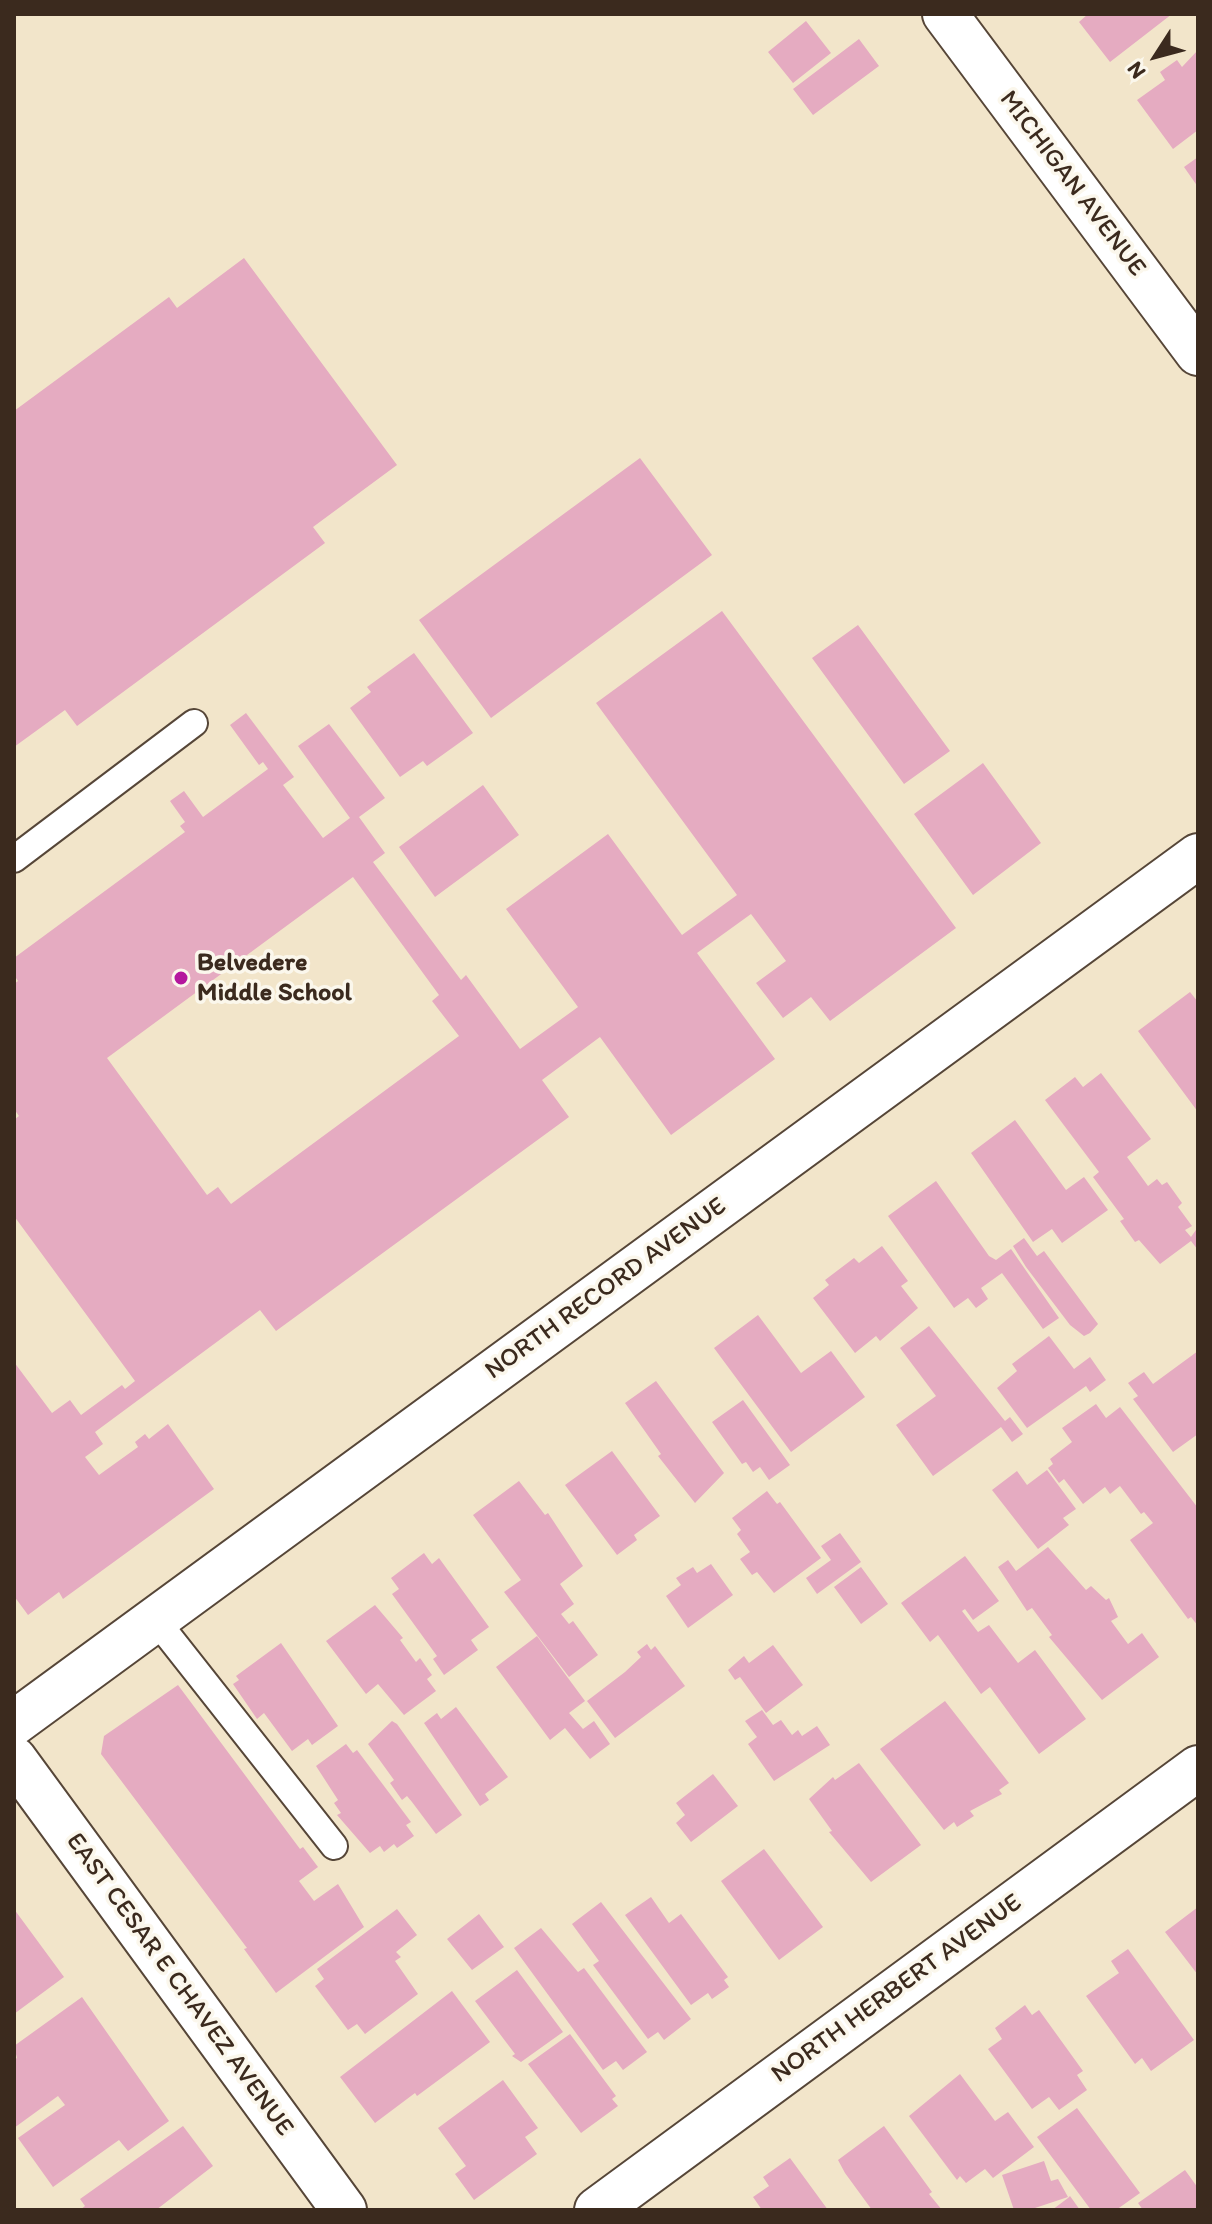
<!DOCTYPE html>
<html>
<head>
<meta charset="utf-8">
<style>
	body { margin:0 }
	#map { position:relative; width:1212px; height:2224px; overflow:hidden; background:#f2e5ca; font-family:Itim,sans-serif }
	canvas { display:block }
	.frame { position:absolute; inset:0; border:16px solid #3b2a1e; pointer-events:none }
	.north { position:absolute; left:1116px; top:16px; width:80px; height:80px; -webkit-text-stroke:6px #fbf7ec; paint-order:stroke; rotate:234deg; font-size:22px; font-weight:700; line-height:32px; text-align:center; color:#3b2a1e }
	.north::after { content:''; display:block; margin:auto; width:28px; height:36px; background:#3b2a1e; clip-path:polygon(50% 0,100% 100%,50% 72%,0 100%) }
</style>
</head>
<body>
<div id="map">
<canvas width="1212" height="2224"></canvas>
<div class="frame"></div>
<div class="north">N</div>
</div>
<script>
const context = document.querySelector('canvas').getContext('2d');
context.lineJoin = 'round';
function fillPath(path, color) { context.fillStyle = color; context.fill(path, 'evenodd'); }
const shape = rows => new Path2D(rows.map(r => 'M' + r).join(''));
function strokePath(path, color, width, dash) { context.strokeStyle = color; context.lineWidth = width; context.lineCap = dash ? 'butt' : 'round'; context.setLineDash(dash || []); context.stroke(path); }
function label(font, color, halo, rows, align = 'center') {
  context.font = font + ' Itim,sans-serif'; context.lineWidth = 7; context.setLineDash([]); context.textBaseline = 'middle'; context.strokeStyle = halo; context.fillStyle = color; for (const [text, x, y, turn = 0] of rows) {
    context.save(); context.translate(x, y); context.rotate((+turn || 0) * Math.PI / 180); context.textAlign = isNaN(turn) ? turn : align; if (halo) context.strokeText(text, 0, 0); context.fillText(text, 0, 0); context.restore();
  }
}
fillPath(shape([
	[1088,14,1172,14,1110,62,1079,22],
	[806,21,831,53,793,83,768,52],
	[859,39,879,66,813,115,793,89],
	[1198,50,1198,130,1173,149,1137,100,1165,80,1160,72,1177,60,1182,67],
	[1198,157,1198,187,1184,167],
	[244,258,397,465,313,527,325,543,77,726,65,710,14,747,14,411,169,297,177,308],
	[640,458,712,555,491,718,419,620],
	[722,611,956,928,830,1021,811,997,783,1018,756,983,786,961,751,914,697,953,775,1059,671,1135,600,1037,542,1080,569,1117,276,1331,260,1310,95,1432,103,1444,85,1457,99,1475,138,1447,135,1442,145,1434,149,1439,168,1424,214,1489,63,1599,59,1592,28,1615,14,1596,14,1362,52,1413,70,1400,81,1415,122,1385,125,1389,135,1381,14,1216,14,1120,19,1116,14,1109,14,984,18,981,14,975,14,958,185,832,180,826,185,822,170,801,184,791,203,817,268,769,263,762,259,765,230,725,246,713,294,777,283,785,323,838,350,818,298,746,329,724,385,798,359,817,385,853,373,862,461,980,466,975,520,1049,578,1007,506,909,608,834,682,935,737,895,596,703],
	[353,877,439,995,432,1001,459,1036,231,1204,218,1187,207,1195,107,1058],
	[858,625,950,751,904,784,812,658],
	[414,653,473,733,427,766,423,761,400,777,350,708,371,692,367,687],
	[983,763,1041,843,973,895,914,814],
	[483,785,519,835,435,897,399,847],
	[1190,992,1198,1002,1198,1112,1138,1031],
	[1101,1073,1151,1139,1127,1157,1148,1186,1157,1179,1162,1185,1167,1182,1182,1203,1178,1207,1192,1226,1185,1230,1191,1237,1198,1227,1198,1250,1191,1241,1160,1264,1139,1240,1135,1242,1120,1221,1124,1219,1093,1177,1099,1172,1045,1100,1075,1077,1083,1087],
	[1015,1120,1066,1190,1084,1177,1108,1210,1062,1243,1052,1229,1033,1242,971,1153],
	[936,1181,989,1256,996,1260,1011,1249,1059,1318,1043,1329,1002,1273,981,1288,988,1299,976,1308,968,1298,954,1308,888,1216],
	[1024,1238,1037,1256,1044,1251,1098,1324,1090,1333,1084,1336,1070,1325,1026,1267,1013,1246],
	[882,1246,908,1281,901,1286,918,1308,880,1341,876,1336,855,1353,813,1298,829,1285,825,1280,854,1258,859,1263],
	[758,1315,801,1373,831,1351,865,1397,791,1452,714,1348],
	[929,1326,1005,1421,1010,1417,1023,1434,1012,1442,1001,1427,933,1476,896,1425,936,1396,900,1348],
	[1049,1336,1074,1369,1090,1357,1106,1380,1090,1392,1086,1386,1027,1428,997,1388,1017,1371,1012,1364],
	[1198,1351,1198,1434,1173,1452,1133,1399,1138,1396,1128,1383,1144,1372,1153,1384],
	[656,1381,724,1473,695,1503,658,1456,661,1454,625,1403],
	[743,1400,790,1465,769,1480,760,1467,753,1472,746,1462,742,1464,712,1422],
	[1096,1404,1106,1418,1120,1407,1198,1508,1198,1626,1191,1617,1188,1619,1130,1540,1153,1523,1144,1512,1141,1514,1120,1486,1110,1494,1105,1487,1083,1504,1064,1479,1059,1483,1048,1468,1053,1464,1050,1459,1072,1442,1062,1428],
	[612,1451,660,1516,634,1535,637,1540,617,1555,565,1485],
	[1047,1470,1076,1509,1063,1518,1069,1525,1038,1549,992,1490,1017,1471,1027,1485],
	[519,1481,545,1515,548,1513,583,1566,560,1584,574,1604,561,1614,569,1624,573,1621,598,1655,569,1677,504,1592,521,1580,473,1515],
	[767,1491,777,1504,780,1502,821,1558,774,1593,757,1572,752,1575,740,1559,750,1552,737,1534,741,1530,732,1518],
	[840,1533,861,1562,817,1594,806,1578,831,1560,821,1546],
	[1048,1547,1086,1590,1091,1586,1106,1600,1109,1598,1118,1617,1111,1621,1128,1644,1142,1633,1159,1657,1102,1700,1049,1637,1052,1635,1032,1608,1027,1611,998,1567,1008,1560,1016,1571],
	[424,1553,432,1564,439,1558,489,1627,471,1640,478,1650,444,1675,433,1659,437,1656,392,1594,399,1589,391,1578],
	[965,1556,999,1601,973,1620,965,1609,962,1611,978,1632,989,1625,1018,1663,1035,1650,1086,1719,1039,1754,990,1687,981,1694,938,1635,930,1642,901,1603],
	[711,1564,733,1595,688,1628,666,1596,681,1585,676,1578,693,1567,697,1573],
	[861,1567,888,1604,861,1624,834,1587],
	[375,1605,403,1638,400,1640,416,1662,420,1658,432,1675,427,1679,436,1691,404,1715,378,1684,366,1694,326,1641],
	[537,1636,585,1701,569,1713,583,1729,594,1721,610,1744,590,1759,565,1728,550,1740,496,1667],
	[281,1643,338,1726,312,1745,308,1739,292,1751,264,1713,257,1719,233,1684,239,1680,236,1676],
	[647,1644,651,1650,655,1646,685,1686,615,1738,587,1701,625,1672,641,1657,637,1652],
	[773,1645,803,1685,766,1713,740,1677,735,1680,728,1670,744,1656,749,1663],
	[178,1685,300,1849,303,1847,318,1867,299,1881,314,1901,338,1884,364,1927,276,1993,244,1949,247,1948,101,1754,104,1736],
	[945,1701,1009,1783,999,1790,1002,1794,970,1811,974,1816,957,1827,954,1822,944,1830,880,1749],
	[456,1707,508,1777,485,1794,489,1800,480,1806,424,1723,437,1713,441,1719],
	[762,1710,773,1725,781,1720,792,1735,798,1730,802,1736,817,1726,830,1745,774,1781,748,1744,757,1737,745,1721],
	[392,1721,397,1724,462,1815,436,1834,412,1802,407,1796,402,1800,390,1783,394,1780,368,1744],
	[346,1744,353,1753,357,1750,411,1822,406,1825,414,1836,397,1848,394,1844,384,1852,380,1846,370,1853,337,1815,341,1813,334,1803,338,1800,316,1766],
	[859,1763,921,1845,871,1882,829,1832,832,1831,809,1799,833,1777,835,1780],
	[713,1774,738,1806,691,1842,676,1823,685,1815,676,1803],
	[764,1849,823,1927,779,1960,721,1881],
	[651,1897,669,1923,681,1914,728,1977,724,1980,729,1987,712,1999,708,1993,691,2005,625,1915],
	[601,1902,691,2019,664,2040,658,2032,648,2039,593,1965,599,1961,572,1924],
	[1198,1907,1198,1975,1165,1932],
	[14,1909,64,1977,14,2014],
	[397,1909,417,1935,396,1952,401,1957,395,1961,418,1994,365,2034,357,2024,348,2030,315,1986,324,1979,317,1969],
	[479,1914,504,1947,472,1970,447,1939],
	[541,1928,578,1972,584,1968,647,2052,623,2070,616,2061,603,2070,514,1948],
	[1128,1949,1194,2040,1151,2071,1142,2058,1135,2064,1086,1996,1119,1973,1111,1961],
	[517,1970,563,2032,521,2062,512,2056,515,2054,475,2001],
	[452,1991,490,2042,417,2096,415,2093,375,2123,340,2077],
	[82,1997,169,2121,128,2151,119,2140,53,2187,18,2138,65,2105,58,2096,14,2128,14,2060,17,2058,14,2046],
	[1025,2005,1032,2015,1039,2010,1083,2071,1077,2075,1087,2090,1059,2110,1049,2097,1032,2109,988,2049,1002,2039,995,2028],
	[570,2034,616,2096,612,2099,618,2106,581,2133,528,2064],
	[960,2074,995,2121,1008,2112,1034,2147,993,2178,985,2169,966,2183,960,2176,957,2180,909,2116],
	[503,2080,538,2128,525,2137,537,2154,474,2200,455,2174,466,2166,438,2128],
	[1077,2108,1140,2193,1116,2210,1091,2210,1037,2137],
	[183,2126,213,2166,156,2210,80,2210,85,2206,80,2199],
	[884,2126,932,2192,929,2194,942,2210,872,2210,845,2173,838,2160],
	[790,2158,828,2210,762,2210,753,2197,769,2186,763,2177],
	[1044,2161,1051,2181,1058,2179,1068,2197,1029,2210,1014,2210,1002,2175],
	[1185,2170,1198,2188,1198,2210,1143,2210,1138,2203],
	[1070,2196,1080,2210,1052,2210,1068,2198]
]), '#e5abc1');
const service = shape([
	[14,859,194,723],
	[155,1619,334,1846]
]);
const minor = shape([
	[945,14,1198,353],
	[14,1723,1198,856],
	[597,2210,1198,1768]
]);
const secondary = shape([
	[14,1759,344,2210]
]);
strokePath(service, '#564638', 30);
strokePath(minor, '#564638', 48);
strokePath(secondary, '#564638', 48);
strokePath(service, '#fff', 26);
strokePath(minor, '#fff', 44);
strokePath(secondary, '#fff', 44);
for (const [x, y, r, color] of [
	[181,978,8,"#b5179e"]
]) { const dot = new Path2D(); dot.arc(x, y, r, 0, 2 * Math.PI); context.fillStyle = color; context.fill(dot); strokePath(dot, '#fbf7ec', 3); }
label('26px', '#3b2a1e', '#fbf7ec', [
	["MICHIGAN AVENUE",1072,184,53],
	["NORTH RECORD AVENUE",606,1289,-36],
	["EAST CESAR E CHAVEZ AVENUE",179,1985,54],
	["NORTH HERBERT AVENUE",897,1989,-36]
]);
label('bold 26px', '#3b2a1e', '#fbf7ec', [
	["Belvedere",197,963],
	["Middle School",197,993]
], 'left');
</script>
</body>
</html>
